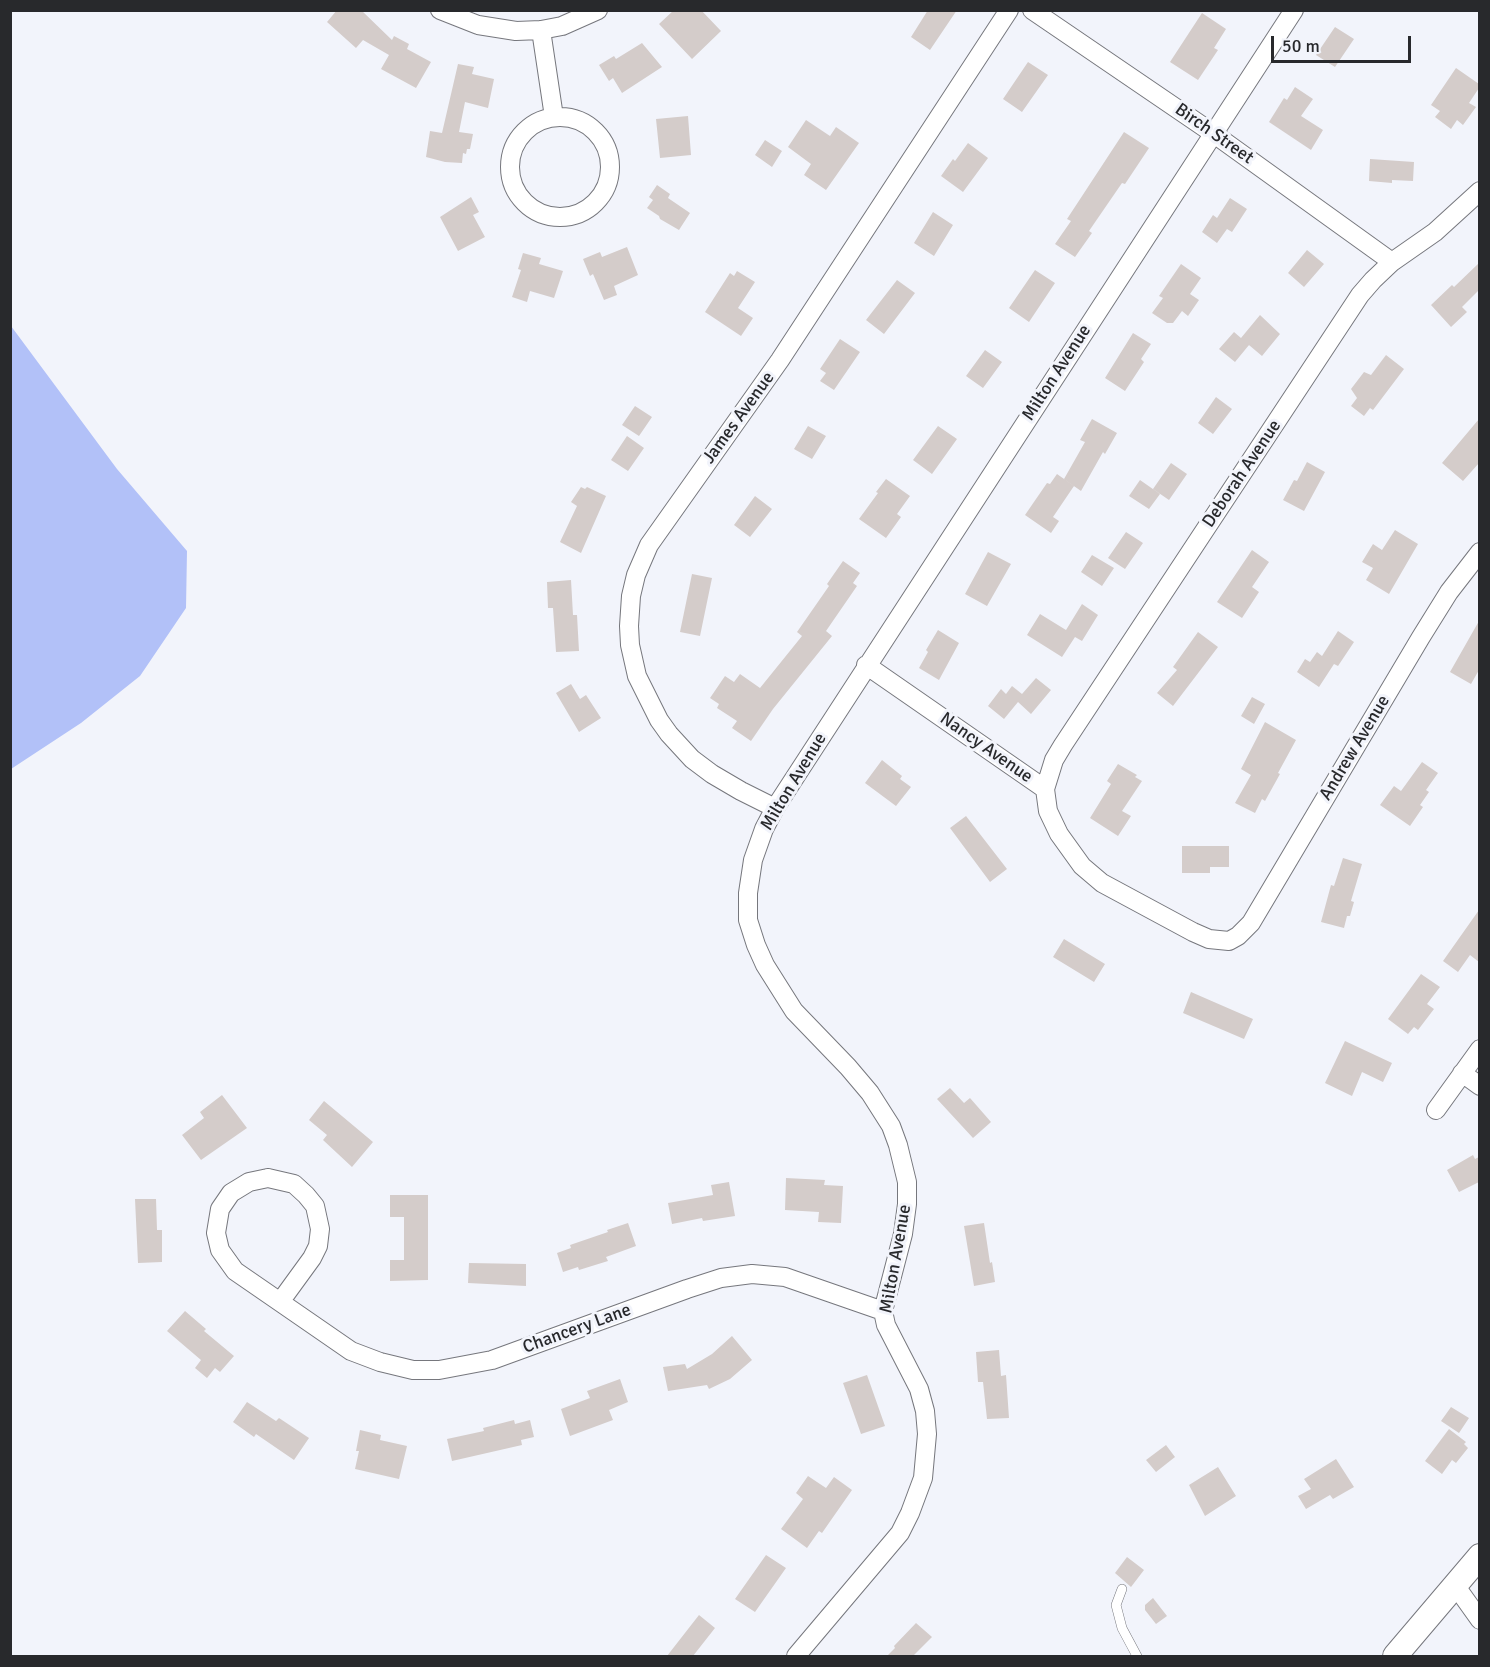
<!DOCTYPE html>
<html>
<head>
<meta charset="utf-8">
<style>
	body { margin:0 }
	#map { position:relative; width:1490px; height:1667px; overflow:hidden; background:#f2f4fb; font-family:Signika,sans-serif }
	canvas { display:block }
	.frame { position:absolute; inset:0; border:12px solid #28292c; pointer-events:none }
	.scale { position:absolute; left:1271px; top:36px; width:140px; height:27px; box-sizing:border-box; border:3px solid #28292c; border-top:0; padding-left:8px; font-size:18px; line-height:21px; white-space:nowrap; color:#28292c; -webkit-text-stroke:4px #f2f4fb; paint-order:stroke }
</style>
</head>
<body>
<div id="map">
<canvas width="1490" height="1667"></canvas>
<div class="frame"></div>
<div class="scale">50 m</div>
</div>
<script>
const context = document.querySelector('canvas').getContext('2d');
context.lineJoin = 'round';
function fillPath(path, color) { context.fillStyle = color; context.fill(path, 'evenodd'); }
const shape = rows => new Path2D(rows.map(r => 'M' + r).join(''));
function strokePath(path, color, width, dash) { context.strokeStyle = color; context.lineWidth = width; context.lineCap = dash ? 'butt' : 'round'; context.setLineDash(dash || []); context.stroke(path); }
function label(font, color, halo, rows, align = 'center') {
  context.font = font + ' Signika,sans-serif'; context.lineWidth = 6; context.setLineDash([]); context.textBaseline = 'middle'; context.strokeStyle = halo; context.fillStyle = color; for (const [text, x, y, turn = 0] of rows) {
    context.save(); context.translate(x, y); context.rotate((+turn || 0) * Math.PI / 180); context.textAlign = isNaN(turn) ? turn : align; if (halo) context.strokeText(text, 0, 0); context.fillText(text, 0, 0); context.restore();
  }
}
fillPath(shape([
	[11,326,117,469,187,551,186,608,140,676,81,723,11,769]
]), '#b2c1f8');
fillPath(shape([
	[337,10,361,10,392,40,394,36,409,44,407,49,431,62,416,88,381,69,389,55,363,40,356,48,327,22],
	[674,10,701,10,721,31,692,59,659,24],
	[928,10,957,10,930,50,911,37],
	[1202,13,1226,29,1214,48,1218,50,1198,80,1170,62],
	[1335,27,1354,39,1335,67,1316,55],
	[642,43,662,67,622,93,613,78,609,81,599,65,614,56,616,59],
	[1028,62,1048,75,1022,112,1003,99],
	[458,64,474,67,472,74,494,79,488,108,465,102,459,132,473,134,470,149,467,149,466,154,463,153,462,163,445,162,426,157,430,131,442,133],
	[1456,68,1479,84,1479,88,1469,103,1476,107,1463,125,1457,120,1451,129,1435,117,1440,111,1431,105],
	[1295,87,1313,99,1301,116,1323,130,1311,150,1269,122,1284,98,1287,100],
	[688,116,691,155,660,158,656,119],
	[806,120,830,136,836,127,859,143,826,190,804,175,811,164,788,147],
	[1124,132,1149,148,1125,184,1122,183,1089,231,1092,233,1075,257,1055,244,1071,221,1067,219],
	[765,140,782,151,772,167,755,155],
	[968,143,988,158,963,192,941,176,953,159,955,161],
	[1370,159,1414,162,1413,181,1392,180,1392,183,1369,181],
	[657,185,670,194,668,198,690,213,679,230,660,219,659,216,647,208,653,200,649,197],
	[471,197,479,212,473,215,485,237,458,251,440,217],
	[1230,198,1247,209,1232,232,1227,229,1217,243,1202,232,1213,215,1217,218],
	[933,212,953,225,934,256,914,243],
	[627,247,638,275,614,286,617,295,604,300,593,274,590,276,583,259,600,252,602,257],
	[1307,250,1324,264,1304,287,1288,273],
	[523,253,541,258,539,264,563,271,554,298,530,291,527,302,512,297,521,270,518,269],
	[1479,263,1479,290,1462,307,1467,312,1451,327,1431,305,1452,285,1454,287],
	[1181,264,1201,278,1190,294,1199,300,1188,316,1182,311,1173,323,1167,323,1152,313,1163,298,1159,296],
	[1035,270,1055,283,1029,322,1009,308],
	[737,271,755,282,738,308,753,318,741,336,705,312,730,273,734,276],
	[897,280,915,293,884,334,866,320],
	[1260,315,1280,334,1262,356,1243,340,1249,345,1235,362,1219,349,1234,332,1241,338],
	[1133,333,1151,344,1141,359,1144,362,1125,391,1105,378],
	[840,339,860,352,834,390,820,381,826,373,820,369],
	[985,350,1002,362,983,388,966,376],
	[1386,355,1404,369,1373,410,1370,408,1364,416,1351,406,1357,398,1351,389,1364,372,1371,375],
	[1216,397,1232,409,1213,434,1198,423],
	[635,406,652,417,639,436,622,425],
	[1092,419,1117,433,1105,454,1103,452,1081,491,1064,479,1085,442,1080,440],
	[1479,419,1479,463,1463,481,1442,463],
	[808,426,826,436,812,459,794,449],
	[938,426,957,439,932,474,913,460],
	[627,436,644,448,628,471,611,460],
	[1307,462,1325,472,1304,511,1283,500,1294,480,1297,481],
	[1171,463,1187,474,1169,500,1153,489],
	[1057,474,1074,486,1053,517,1059,521,1051,533,1025,515,1047,483,1050,484],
	[886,479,910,496,897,514,901,517,886,538,859,519,878,493,876,492],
	[1140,480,1160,494,1149,509,1129,496],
	[581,487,585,489,587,487,606,496,581,553,560,542,577,506,571,502],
	[755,496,772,509,750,537,734,525],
	[1395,530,1418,544,1389,594,1366,580,1373,568,1362,562,1373,544,1382,550],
	[1126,532,1143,543,1125,569,1108,558],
	[1252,550,1269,562,1252,587,1259,592,1242,618,1217,602],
	[988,552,1011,564,987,606,965,594],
	[1092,555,1114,568,1102,586,1081,572],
	[843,561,860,573,853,583,857,586,826,631,832,636,773,709,751,741,732,728,737,721,717,708,719,704,710,698,725,676,734,682,740,674,760,688,802,636,797,632,829,586,827,584],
	[692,574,712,578,700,636,680,632],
	[571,580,573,615,577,615,579,651,556,652,553,608,548,608,547,582],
	[1082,604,1098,615,1082,641,1075,637,1062,657,1027,635,1040,614,1066,630],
	[1479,621,1479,670,1471,684,1450,672],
	[938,630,959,643,939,680,919,668,928,652,926,650],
	[1338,631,1354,642,1338,666,1334,664,1319,687,1297,672,1305,659,1310,662,1317,652,1322,656],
	[1198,632,1218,647,1173,706,1157,693,1177,670,1173,667],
	[1036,678,1051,690,1031,714,1018,702,1004,719,988,706,1001,689,1006,694,1012,686,1022,694],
	[571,684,580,699,586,695,601,718,579,732,556,693],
	[1252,697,1265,704,1254,724,1241,716],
	[1265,722,1296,740,1278,773,1280,774,1265,801,1262,799,1255,813,1235,803,1251,775,1241,769],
	[882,760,902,776,900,779,911,787,896,806,865,783],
	[1422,762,1438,773,1426,790,1429,792,1420,805,1423,807,1410,826,1380,805,1394,786,1401,791],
	[1118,764,1137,775,1135,777,1142,781,1122,811,1131,816,1118,836,1090,818,1111,784,1107,781],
	[966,816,1007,869,990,882,950,828],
	[1182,846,1229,846,1229,867,1210,867,1210,873,1182,873],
	[1343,858,1362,864,1351,901,1354,902,1350,916,1347,916,1344,928,1321,922,1331,885,1334,886],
	[1479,910,1479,962,1470,955,1458,972,1443,961],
	[1064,939,1105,964,1094,982,1053,957],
	[1421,974,1440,987,1427,1004,1434,1009,1418,1030,1414,1027,1408,1034,1388,1019],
	[1191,992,1253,1019,1244,1039,1183,1013],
	[1345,1041,1392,1063,1383,1082,1362,1072,1352,1096,1325,1083],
	[950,1088,964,1103,970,1098,991,1122,973,1138,937,1099],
	[222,1095,247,1128,201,1160,182,1135,204,1118,200,1112],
	[324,1101,373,1142,352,1167,323,1140,327,1135,309,1120],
	[1473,1155,1475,1159,1479,1157,1479,1182,1459,1192,1447,1170],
	[786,1178,825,1180,824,1185,843,1186,841,1223,818,1222,819,1212,785,1210],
	[729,1182,735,1216,703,1221,702,1218,672,1224,668,1203,713,1195,711,1185],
	[390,1195,428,1195,428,1280,390,1281,390,1260,404,1260,404,1217,390,1217],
	[135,1199,156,1199,157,1230,162,1230,162,1262,138,1263],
	[628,1223,636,1246,606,1257,608,1261,579,1270,578,1267,563,1272,557,1253,571,1248,570,1245,608,1232,607,1230],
	[984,1223,990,1263,992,1262,995,1282,974,1286,964,1226],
	[469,1263,526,1264,526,1286,468,1283],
	[185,1311,206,1329,204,1331,234,1356,220,1372,215,1368,207,1378,195,1368,201,1360,167,1331],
	[732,1336,752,1360,730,1379,709,1389,707,1385,668,1391,663,1367,685,1364,687,1369,712,1354],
	[999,1350,1001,1376,1006,1375,1009,1418,987,1419,983,1382,978,1382,976,1352],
	[867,1375,885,1426,861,1434,843,1383],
	[620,1379,628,1402,609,1410,613,1420,570,1436,561,1409,590,1398,587,1391],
	[247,1402,276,1421,279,1418,309,1438,294,1460,256,1434,254,1437,233,1422],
	[1451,1407,1469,1418,1459,1433,1441,1421],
	[514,1420,515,1424,530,1420,534,1437,521,1440,522,1445,452,1461,447,1439,484,1431,483,1428],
	[1449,1429,1466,1442,1464,1444,1468,1448,1456,1463,1452,1460,1442,1474,1425,1461],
	[360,1430,381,1435,380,1440,407,1446,399,1479,355,1469,359,1451,356,1451],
	[1166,1445,1175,1457,1156,1472,1146,1460],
	[1336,1459,1354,1487,1333,1499,1330,1495,1306,1509,1298,1496,1311,1489,1304,1479],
	[1218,1467,1236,1496,1205,1516,1189,1485],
	[808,1476,826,1488,834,1477,852,1490,822,1533,819,1531,807,1548,781,1529,803,1499,796,1493],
	[766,1555,786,1568,755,1612,735,1599],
	[1127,1557,1144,1570,1131,1587,1115,1573],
	[1153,1598,1167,1616,1156,1624,1145,1610,1145,1605],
	[699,1615,715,1628,693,1656,667,1656],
	[916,1623,932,1637,913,1656,887,1656,895,1648,894,1646]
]), '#d4ccca');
const service = shape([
	[1122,1589,1116,1605,1122,1628,1137,1656]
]);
const minor = shape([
	[440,10,478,25,516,31,541,30,562,26,598,10],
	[1032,10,1214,134,1392,262],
	[541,30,554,117],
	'510 167a50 50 0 1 1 100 0a50 50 0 1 1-100 0Z',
	[866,665,1045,789,1048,811,1059,834,1082,866,1102,883,1193,932,1209,939,1229,941,1238,936,1251,923,1421,637,1449,592,1480,552],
	[1045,789,1054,760,1063,745,1360,295,1373,280,1392,262,1435,232,1480,191],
	[775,808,741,791,712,774,692,759,669,734,659,720,637,676,630,645,629,626,631,596,636,575,649,545,780,360,1009,10],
	[1462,1073,1480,1086],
	[1436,1110,1480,1049],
	[268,1178,294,1184,306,1195,315,1206,320,1229,318,1246,312,1258,280,1302,235,1271,220,1250,216,1233,220,1209,231,1193,249,1182,268,1178],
	[280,1302,351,1351,380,1362,413,1370,439,1370,492,1360,687,1289,721,1278,752,1274,785,1277,883,1311],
	[1455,1585,1480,1620],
	[796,1656,900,1533,910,1513,923,1478,927,1434,925,1411,919,1389,886,1325,883,1311,903,1234,907,1204,907,1182,898,1145,891,1126,870,1093,848,1067,794,1011,765,965,756,945,748,920,748,893,753,860,764,829,775,808,1294,10]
]);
const tertiary = shape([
	[1395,1656,1480,1556]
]);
strokePath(service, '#76777d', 10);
strokePath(minor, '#76777d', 20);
strokePath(tertiary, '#76777d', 26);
strokePath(service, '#fff', 9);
strokePath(minor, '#fff', 18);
strokePath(tertiary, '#fff', 24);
label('18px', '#28292c', '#f2f4fb', [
	["Birch Street",1214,134,35],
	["Milton Avenue",1057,373,-57],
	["James Avenue",739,418,-54],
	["Deborah Avenue",1242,474,-56],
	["Nancy Avenue",986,748,35],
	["Andrew Avenue",1355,748,-59],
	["Milton Avenue",794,782,-59],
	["Milton Avenue",896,1259,-80],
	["Chancery Lane",577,1329,-20]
]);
</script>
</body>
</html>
